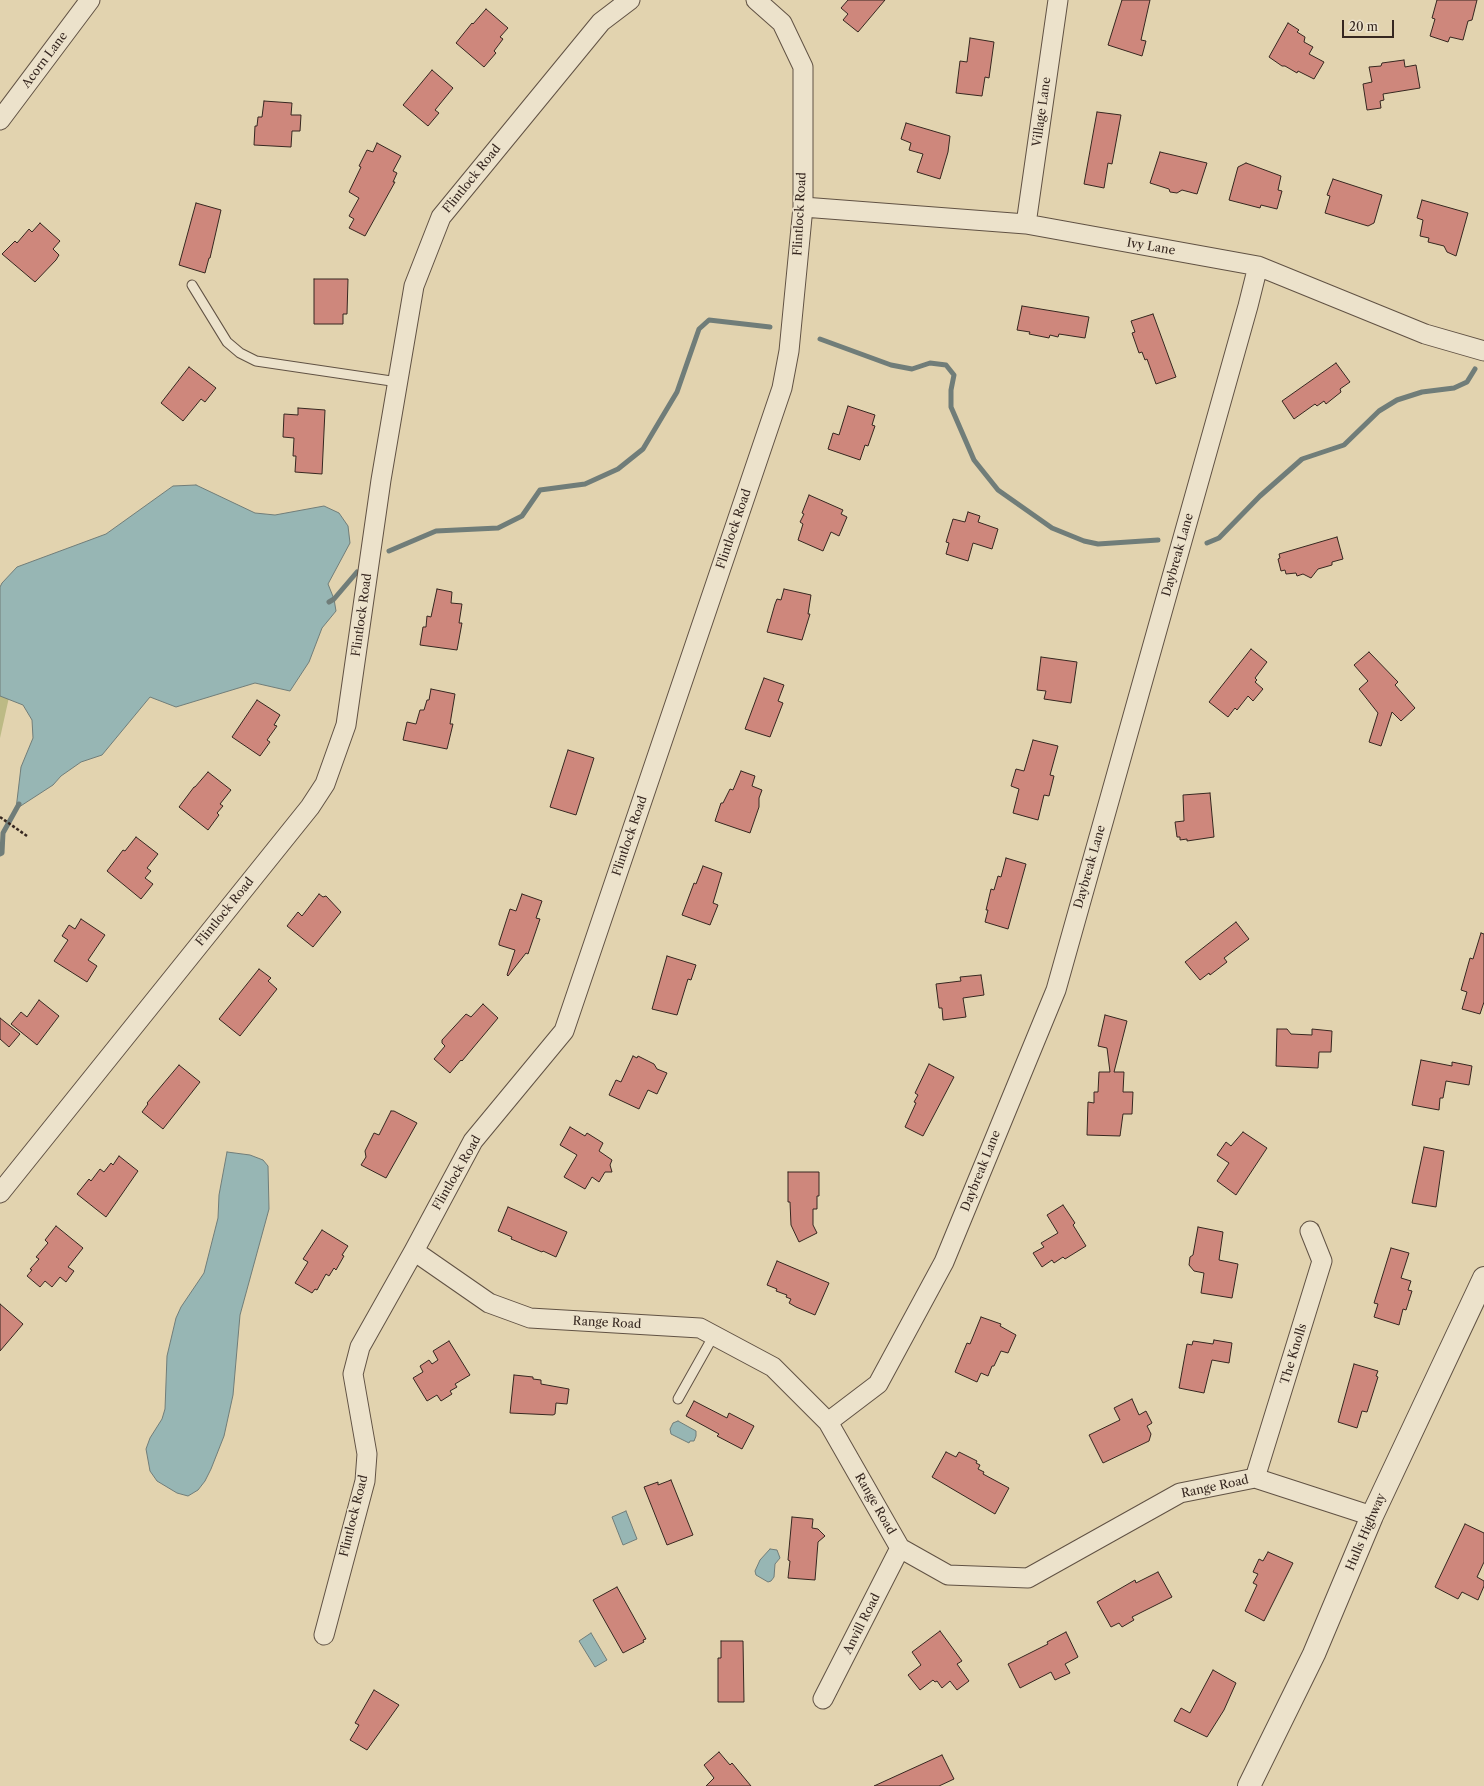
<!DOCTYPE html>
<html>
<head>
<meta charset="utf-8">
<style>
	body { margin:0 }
	#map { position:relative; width:1484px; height:1786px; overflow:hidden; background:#e2d3af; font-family:"Libre Caslon Text",serif }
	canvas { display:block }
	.scale { position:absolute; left:1342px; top:20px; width:52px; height:18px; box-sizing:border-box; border:2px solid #362720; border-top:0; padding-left:5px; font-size:12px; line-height:14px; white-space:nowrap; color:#362720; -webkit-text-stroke:3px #ece2cb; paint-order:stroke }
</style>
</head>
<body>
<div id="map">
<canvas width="1484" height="1786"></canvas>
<div class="scale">20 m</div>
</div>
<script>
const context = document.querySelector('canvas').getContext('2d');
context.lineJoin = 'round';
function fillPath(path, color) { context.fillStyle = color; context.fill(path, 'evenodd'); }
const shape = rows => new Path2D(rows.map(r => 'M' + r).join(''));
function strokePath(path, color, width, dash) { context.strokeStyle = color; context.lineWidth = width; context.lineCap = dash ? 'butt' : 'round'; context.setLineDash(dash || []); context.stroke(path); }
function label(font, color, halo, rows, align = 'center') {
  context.font = font + ' "Libre Caslon Text",serif'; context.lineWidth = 3.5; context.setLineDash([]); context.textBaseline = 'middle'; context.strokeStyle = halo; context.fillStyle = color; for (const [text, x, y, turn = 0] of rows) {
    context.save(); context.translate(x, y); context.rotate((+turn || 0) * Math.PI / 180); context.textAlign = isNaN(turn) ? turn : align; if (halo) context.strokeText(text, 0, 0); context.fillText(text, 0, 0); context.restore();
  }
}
fillPath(shape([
	[0,644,17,661,0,738]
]), '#bcba85');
const water = shape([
	[196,485,255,513,275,515,324,506,339,513,348,526,350,543,328,584,334,599,336,611,322,628,309,662,290,691,255,683,176,707,150,697,102,755,81,762,61,776,53,785,16,809,21,767,33,738,32,720,23,705,0,696,0,587,2,583,17,567,106,534,173,486,196,485],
	[227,1152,250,1155,263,1160,268,1166,269,1209,240,1315,233,1395,224,1436,211,1469,205,1481,198,1490,188,1496,177,1493,157,1481,150,1471,146,1449,150,1438,162,1419,165,1409,167,1356,176,1318,181,1307,204,1273,218,1218,219,1195,227,1152],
	[678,1421,696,1431,696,1436,694,1441,690,1441,689,1443,671,1434,670,1429,673,1423,678,1421],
	[626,1511,637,1539,623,1545,612,1517,626,1511],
	[770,1549,777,1550,780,1558,775,1564,774,1577,771,1581,768,1582,756,1575,755,1571,760,1560,770,1549],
	[591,1633,607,1660,595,1667,579,1641,591,1633]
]);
fillPath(water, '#97b6b4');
strokePath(water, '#707d79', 1);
strokePath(shape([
	[820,339,891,365,912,369,930,363,946,365,954,375,951,390,951,407,974,460,998,490,1052,528,1084,541,1098,544,1158,540],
	[1207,543,1219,538,1260,496,1302,459,1344,445,1379,411,1397,400,1422,392,1454,388,1467,382,1475,369],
	[389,551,436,531,498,528,522,516,540,490,585,484,618,469,643,449,677,392,699,329,709,320,770,327],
	[329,602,334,599,357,572],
	[0,854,2,853,3,833,19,804]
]), '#707d79', 5);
const building = shape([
	[848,0,885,0,858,32,843,20,848,14,841,8,848,0],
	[1122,0,1150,0,1141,40,1146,41,1142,56,1108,45,1122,0],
	[1437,0,1477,0,1472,20,1468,21,1463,40,1450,37,1448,42,1430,36,1435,19,1432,18,1437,0],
	[486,9,508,28,500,37,503,39,494,51,496,53,484,67,456,43,472,23,473,24,486,9],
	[1288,23,1299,30,1297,32,1305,37,1304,42,1313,47,1309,54,1324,62,1314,79,1298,71,1297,73,1285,66,1282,66,1269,57,1288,23],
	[970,38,994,42,989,78,985,77,982,96,956,93,960,61,967,62,970,38],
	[1404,60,1405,67,1416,65,1420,88,1383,94,1384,100,1380,101,1381,108,1367,110,1363,84,1372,82,1369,67,1381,66,1382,63,1404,60],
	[432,70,453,88,435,110,439,113,428,126,403,105,432,70],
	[264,101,292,103,291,115,301,115,300,131,292,131,291,147,254,145,255,126,257,126,258,117,262,117,264,101],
	[1097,112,1121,115,1112,164,1108,163,1104,188,1084,184,1097,112],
	[906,123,950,136,948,152,940,179,917,172,923,154,909,150,911,143,901,139,906,123],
	[377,143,401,156,393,171,397,173,393,182,395,182,365,236,349,228,354,219,349,216,359,198,349,192,361,167,359,166,367,150,373,152,377,143],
	[1160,152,1207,163,1197,194,1182,190,1177,193,1170,192,1169,189,1150,183,1160,152],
	[1246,163,1281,176,1278,190,1282,191,1277,209,1261,205,1260,208,1229,200,1238,167,1246,163],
	[1333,179,1382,195,1374,223,1368,226,1325,213,1330,196,1327,195,1333,179],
	[1422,200,1468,213,1456,256,1447,252,1444,246,1428,242,1429,238,1420,236,1423,220,1417,218,1422,200],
	[196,203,221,210,210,258,209,258,205,273,179,265,196,203],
	[40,223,60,241,53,249,59,255,56,260,35,282,2,254,15,241,17,243,29,229,32,232,40,223],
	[314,279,348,279,347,314,343,314,343,324,314,324,314,279],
	[1022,306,1089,317,1085,338,1059,334,1058,337,1050,335,1049,338,1029,334,1030,332,1017,330,1022,306],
	[1153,314,1176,377,1156,384,1147,359,1145,360,1142,352,1139,353,1132,333,1135,332,1131,321,1153,314],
	[1336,363,1350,382,1340,389,1341,392,1326,404,1324,401,1317,406,1315,404,1294,419,1282,401,1336,363],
	[189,367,216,388,205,402,201,399,183,421,161,403,189,367],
	[848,406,875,415,872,425,875,426,868,446,865,445,860,460,828,449,833,433,839,435,848,406],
	[298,408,325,410,322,474,295,472,296,456,293,456,294,438,283,437,284,414,298,415,298,408],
	[809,495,843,510,841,514,847,517,839,536,831,532,823,551,798,540,803,524,800,522,804,514,802,513,809,495],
	[968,512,980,516,978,522,998,529,992,549,973,543,968,561,946,554,949,543,946,542,953,519,965,522,968,512],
	[1337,537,1343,559,1332,562,1332,565,1318,569,1311,578,1303,574,1297,576,1296,573,1286,574,1285,570,1281,571,1278,559,1280,558,1279,554,1337,537],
	[437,589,452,592,451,603,462,604,459,623,462,623,457,650,420,645,423,627,426,627,427,616,431,617,437,589],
	[784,589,811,595,808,614,810,614,802,640,767,632,775,604,777,599,781,600,784,589],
	[1251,649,1267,662,1255,678,1257,680,1255,682,1263,689,1253,701,1248,696,1237,710,1235,708,1228,717,1209,702,1251,649],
	[1369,652,1398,682,1395,685,1415,708,1401,721,1392,712,1381,746,1369,742,1378,713,1359,689,1368,681,1354,665,1369,652],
	[1041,657,1077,662,1071,703,1044,699,1046,691,1037,690,1041,657],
	[764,678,784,685,778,701,783,703,770,737,745,729,764,678],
	[431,689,455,694,450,724,453,724,447,749,403,740,407,722,416,724,420,710,424,710,427,700,429,700,431,689],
	[257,700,280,715,274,725,277,726,267,740,270,742,260,756,232,737,257,700],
	[1033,740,1058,746,1050,775,1054,776,1049,796,1044,795,1038,820,1013,813,1019,789,1011,786,1016,769,1024,771,1033,740],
	[568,750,594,758,576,815,550,807,568,750],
	[741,771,755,776,752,786,762,790,759,798,759,807,750,833,715,821,721,803,723,803,730,789,733,790,741,771],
	[208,772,231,790,220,804,223,806,217,813,219,815,208,830,179,807,194,787,195,787,208,772],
	[1210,793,1214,837,1187,841,1187,839,1180,840,1180,837,1177,837,1175,822,1184,821,1183,795,1210,793],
	[136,837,158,854,147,868,151,871,145,878,153,884,141,899,107,871,123,850,125,851,136,837],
	[1006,858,1026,864,1008,929,985,922,988,910,986,910,991,889,994,890,998,876,1001,877,1006,858],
	[703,866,722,873,713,903,718,905,710,925,682,915,694,883,696,884,703,866],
	[319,894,323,897,326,896,341,912,313,947,287,926,298,912,302,916,319,894],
	[522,894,542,901,536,918,540,919,528,954,526,953,508,976,507,975,515,950,499,945,499,943,510,909,516,911,522,894],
	[81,919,105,935,88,960,97,966,87,982,54,961,68,940,62,936,69,925,75,929,81,919],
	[1236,922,1249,939,1224,958,1227,962,1210,975,1209,973,1200,980,1185,962,1236,922],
	[1481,933,1484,934,1484,1002,1480,1014,1462,1009,1467,992,1461,990,1470,958,1473,959,1481,933],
	[667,956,696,965,691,980,688,979,677,1015,652,1009,667,956],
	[259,969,271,978,268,981,277,989,240,1036,219,1019,259,969],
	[981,975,984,995,963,998,966,1017,943,1020,942,1008,939,1008,936,984,961,981,960,977,981,975],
	[39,1000,59,1016,37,1045,11,1024,21,1012,27,1017,39,1000],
	[483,1004,498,1018,462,1061,461,1060,450,1073,434,1059,445,1046,442,1043,442,1040,466,1014,471,1017,483,1004],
	[1105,1015,1127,1021,1114,1072,1124,1072,1123,1092,1133,1092,1132,1114,1123,1114,1120,1136,1087,1135,1088,1102,1094,1103,1094,1092,1098,1092,1099,1072,1110,1072,1107,1048,1098,1046,1105,1015],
	[0,1018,20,1034,9,1047,0,1039,0,1018],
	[1277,1029,1287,1029,1291,1034,1312,1035,1312,1029,1332,1031,1331,1052,1319,1052,1318,1068,1276,1066,1277,1029],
	[633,1056,637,1058,638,1056,654,1064,657,1069,667,1073,657,1094,648,1090,639,1109,609,1095,616,1080,621,1082,633,1056],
	[1421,1060,1452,1066,1452,1062,1472,1066,1469,1085,1446,1081,1443,1098,1440,1098,1439,1110,1412,1105,1421,1060],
	[929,1064,954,1077,923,1136,905,1127,916,1103,914,1102,918,1095,915,1093,929,1064],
	[179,1065,200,1082,163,1129,142,1112,148,1104,147,1103,179,1065],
	[391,1111,394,1111,417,1123,386,1178,361,1165,366,1157,365,1151,374,1133,379,1135,391,1111],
	[570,1127,585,1136,587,1133,603,1143,599,1151,612,1160,610,1165,612,1172,605,1172,599,1182,592,1177,585,1189,564,1177,577,1155,560,1145,570,1127],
	[1243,1132,1267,1148,1236,1195,1217,1181,1229,1163,1217,1155,1226,1142,1231,1146,1243,1132],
	[1424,1147,1444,1151,1436,1207,1412,1203,1424,1147],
	[119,1156,138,1171,106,1217,77,1194,89,1179,91,1181,100,1169,104,1172,111,1163,113,1165,119,1156],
	[788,1172,819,1172,819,1196,817,1196,817,1209,813,1209,813,1225,817,1233,799,1242,791,1225,790,1202,788,1202,788,1172],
	[1063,1205,1075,1223,1073,1225,1086,1246,1065,1259,1063,1257,1054,1263,1052,1260,1042,1267,1033,1253,1044,1247,1041,1243,1058,1233,1047,1215,1063,1205],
	[508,1207,567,1232,556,1257,543,1251,542,1252,511,1239,512,1237,498,1231,508,1207],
	[56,1226,83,1248,68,1267,74,1271,66,1282,60,1277,52,1287,45,1281,40,1287,27,1276,32,1270,30,1269,39,1259,36,1257,48,1243,45,1240,56,1226],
	[1198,1227,1223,1232,1219,1260,1238,1264,1232,1298,1201,1293,1204,1273,1194,1271,1189,1265,1190,1257,1193,1255,1198,1227],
	[322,1230,348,1246,342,1255,344,1256,336,1270,334,1268,329,1276,326,1274,317,1290,315,1289,312,1293,295,1283,308,1262,303,1259,322,1230],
	[1391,1248,1409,1253,1401,1278,1411,1281,1408,1290,1412,1291,1406,1310,1403,1309,1399,1325,1374,1317,1378,1304,1374,1303,1391,1248],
	[777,1261,829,1283,815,1315,796,1307,789,1303,791,1299,786,1297,787,1295,776,1291,777,1289,767,1285,777,1261],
	[0,1304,23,1324,0,1351,0,1304],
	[981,1317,1001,1324,1000,1326,1016,1335,1008,1353,1001,1351,994,1366,992,1366,988,1376,981,1373,977,1382,955,1372,967,1343,970,1344,981,1317],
	[1214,1340,1232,1343,1229,1363,1212,1360,1204,1393,1179,1388,1187,1344,1192,1345,1193,1341,1213,1344,1214,1340],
	[449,1341,470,1375,455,1384,457,1387,450,1391,452,1394,441,1401,437,1395,427,1401,413,1378,423,1372,420,1366,429,1360,432,1364,438,1360,433,1351,449,1341],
	[1354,1364,1378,1371,1376,1376,1378,1377,1367,1412,1362,1411,1357,1428,1338,1422,1354,1364],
	[514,1375,533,1377,533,1379,541,1380,541,1384,569,1389,567,1404,556,1403,555,1414,553,1415,510,1413,514,1375],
	[1132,1399,1139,1415,1146,1411,1152,1423,1147,1426,1151,1434,1149,1441,1103,1463,1089,1435,1120,1420,1114,1408,1132,1399],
	[694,1401,727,1418,729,1413,754,1426,742,1449,717,1436,719,1434,686,1416,694,1401],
	[946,1452,956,1457,959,1452,977,1461,976,1463,980,1465,978,1469,984,1472,983,1474,1009,1488,995,1514,932,1477,946,1452],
	[671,1480,693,1535,667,1545,644,1487,658,1482,658,1485,671,1480],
	[792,1517,813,1519,812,1528,818,1529,825,1536,818,1542,815,1580,788,1578,790,1561,788,1560,792,1517],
	[1465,1524,1484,1533,1484,1562,1477,1577,1484,1581,1484,1586,1478,1600,1462,1592,1458,1599,1435,1587,1465,1524],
	[1268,1552,1293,1563,1264,1621,1245,1611,1257,1585,1253,1583,1258,1574,1253,1572,1259,1559,1263,1561,1268,1552],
	[1158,1572,1172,1597,1132,1617,1134,1620,1122,1627,1119,1623,1111,1627,1097,1602,1135,1580,1136,1583,1158,1572],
	[617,1587,646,1639,643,1640,644,1642,623,1653,593,1600,617,1587],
	[940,1631,962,1661,957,1664,969,1681,957,1690,950,1681,942,1688,937,1681,935,1682,933,1680,920,1690,908,1675,921,1665,912,1652,940,1631],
	[1066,1632,1078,1657,1065,1664,1070,1673,1055,1680,1051,1672,1020,1688,1008,1664,1048,1644,1047,1642,1066,1632],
	[721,1641,743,1641,744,1702,718,1702,718,1658,721,1658,721,1641],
	[1213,1670,1236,1683,1224,1710,1207,1737,1174,1721,1181,1708,1190,1713,1213,1670],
	[374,1690,399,1705,367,1750,350,1740,359,1725,355,1723,374,1690],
	[719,1752,730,1765,732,1763,751,1786,706,1786,714,1778,704,1765,719,1752],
	[942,1755,954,1779,939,1786,874,1786,942,1755]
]);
fillPath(building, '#ce877c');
strokePath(building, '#362720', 1);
const service = shape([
	[192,285,227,342,240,353,256,361,398,382],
	[678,1399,714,1335]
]);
const minor = shape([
	[0,120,90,0],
	[803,207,1026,224,1258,266,1425,334,1484,351],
	[1026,224,1058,0],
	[0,1193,310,807,325,784,346,725,381,480,414,286,441,217,601,22,630,0],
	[414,1251,489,1303,530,1318,700,1328,773,1367,828,1422,900,1548,948,1575,1028,1578,1180,1493,1255,1478,1372,1516],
	[828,1422,878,1384,944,1262,1056,990,1248,306,1258,266],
	[1255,1478,1322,1261,1310,1231],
	[324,1635,365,1481,367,1454,353,1374,360,1347,414,1251,473,1141,564,1031,782,388,789,351,803,207,803,67,782,23,756,0],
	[823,1699,900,1548]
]);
const tertiary = shape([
	[1249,1786,1314,1654,1372,1516,1484,1278]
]);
strokePath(service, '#615244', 11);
strokePath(minor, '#615244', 21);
strokePath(tertiary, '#615244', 24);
strokePath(shape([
	[0,817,27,836]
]), '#362720', 2.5, [3, 2]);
strokePath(service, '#ece2cb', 9);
strokePath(minor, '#ece2cb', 19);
strokePath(tertiary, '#ece2cb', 22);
label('12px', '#362720', '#ece2cb', [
	["Acorn Lane",45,60,-53],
	["Village Lane",1042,112,-82],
	["Flintlock Road",472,179,-51],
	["Flintlock Road",800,214,-87],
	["Ivy Lane",1151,247,10],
	["Flintlock Road",734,529,-71],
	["Daybreak Lane",1178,555,-74],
	["Flintlock Road",362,615,-82],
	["Flintlock Road",630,836,-71],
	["Daybreak Lane",1090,867,-74],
	["Flintlock Road",225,912,-51],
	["Daybreak Lane",981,1171,-68],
	["Flintlock Road",457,1173,-60],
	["Range Road",607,1323,3],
	["The Knolls",1294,1354,-73],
	["Range Road",1215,1487,-12],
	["Range Road",875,1504,60],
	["Flintlock Road",354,1516,-76],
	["Hulls Highway",1366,1532,-67],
	["Anvill Road",862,1624,-63]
]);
</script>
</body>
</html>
